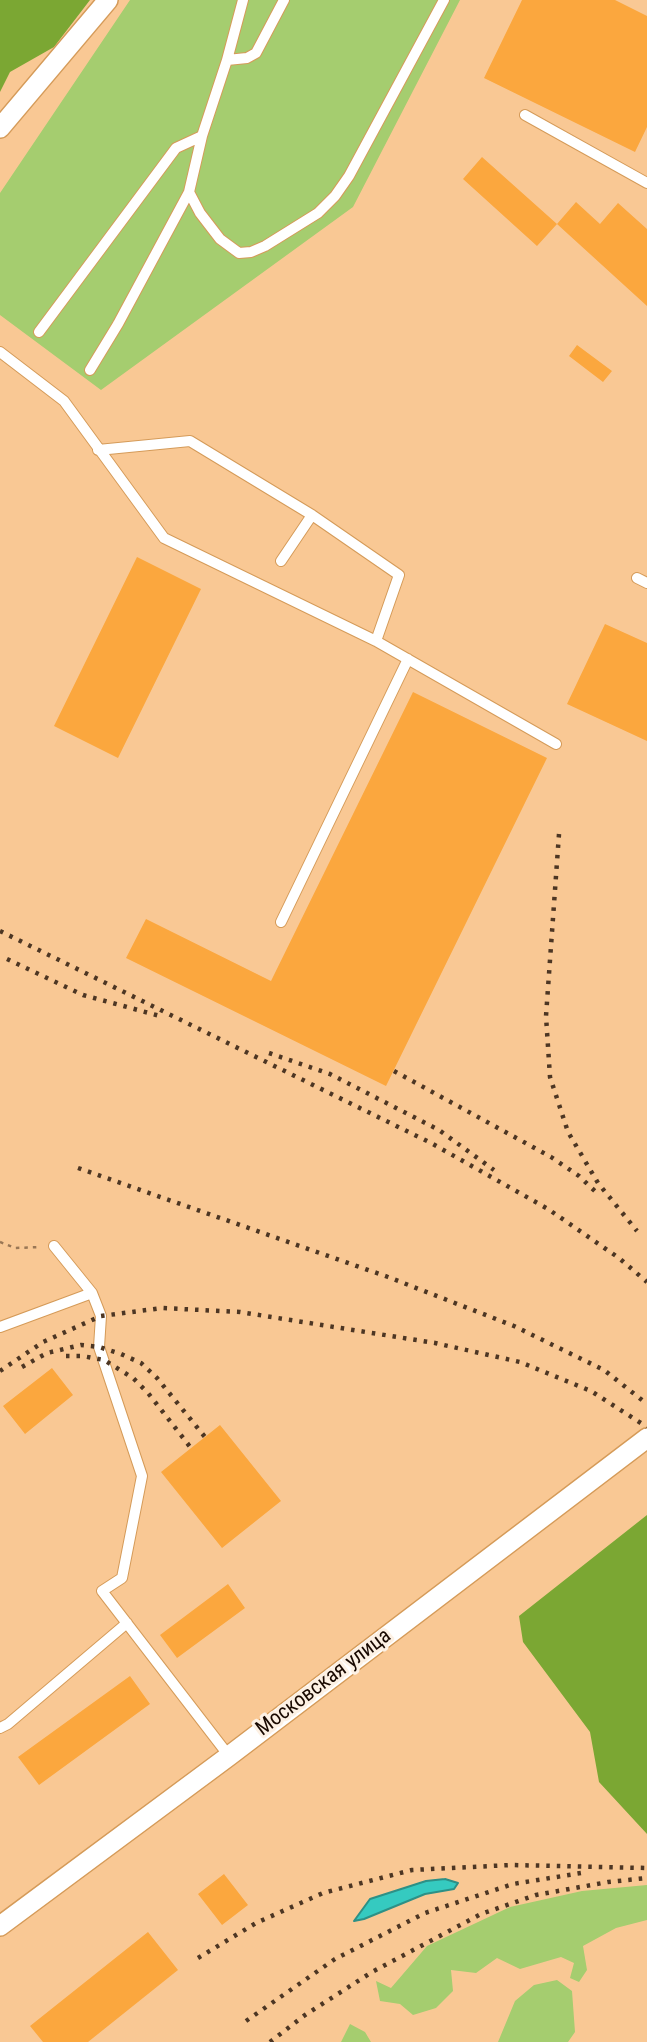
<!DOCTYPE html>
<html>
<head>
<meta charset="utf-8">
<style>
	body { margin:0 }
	canvas { display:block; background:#f9c894 }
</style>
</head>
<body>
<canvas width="647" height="2042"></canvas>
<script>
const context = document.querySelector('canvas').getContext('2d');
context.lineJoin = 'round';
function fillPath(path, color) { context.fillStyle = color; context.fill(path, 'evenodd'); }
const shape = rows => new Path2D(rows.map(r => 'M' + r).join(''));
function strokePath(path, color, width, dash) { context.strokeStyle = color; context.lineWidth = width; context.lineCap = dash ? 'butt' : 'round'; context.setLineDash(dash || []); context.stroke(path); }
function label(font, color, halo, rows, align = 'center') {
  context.font = font + ' "Roboto Condensed",sans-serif'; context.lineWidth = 6; context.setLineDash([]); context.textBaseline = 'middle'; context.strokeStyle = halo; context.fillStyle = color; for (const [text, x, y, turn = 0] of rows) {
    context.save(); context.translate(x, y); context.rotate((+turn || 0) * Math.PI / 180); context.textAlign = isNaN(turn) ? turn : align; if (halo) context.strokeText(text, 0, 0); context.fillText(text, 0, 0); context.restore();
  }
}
fillPath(shape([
	[130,0,460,0,353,207,101,390,0,315,0,193],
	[647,1885,647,1920,616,1928,583,1946,587,1970,579,1982,570,1978,574,1963,561,1957,520,1969,497,1958,476,1973,451,1970,453,1991,436,2008,413,2015,400,2004,380,2001,376,1981,391,1988,427,1946,510,1907,582,1891],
	[557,1980,572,1991,575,2032,568,2042,498,2042,515,2001,534,1985],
	[350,2024,365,2032,371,2042,341,2042]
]), '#a5cd6f');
fillPath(shape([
	[0,0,90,0,54,47,10,72,0,92],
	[647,1515,647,1834,599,1782,590,1732,523,1642,519,1616]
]), '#7ba733');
const water = shape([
	[445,1879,458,1883,454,1889,425,1894,364,1919,354,1921,370,1899,426,1881,445,1879]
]);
fillPath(water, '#35cac0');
strokePath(water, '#2d9086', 2);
fillPath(shape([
	[522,0,615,0,647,16,647,127,635,152,484,78],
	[482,157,557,224,537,246,463,179],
	[576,202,600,224,618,203,647,229,647,306,557,224],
	[577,345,612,371,603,382,569,356],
	[137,557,201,589,118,758,54,726],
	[605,624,647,643,647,741,567,704],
	[413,692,547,758,386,1086,126,958,146,919,271,981],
	[52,1368,73,1395,25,1434,3,1406],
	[220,1425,281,1501,222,1548,161,1472],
	[228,1584,245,1608,177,1658,160,1635],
	[130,1676,150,1704,39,1785,18,1757],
	[224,1874,248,1905,222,1925,198,1894],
	[148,1932,178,1970,88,2042,43,2042,30,2026]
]), '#fba73e');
const service = shape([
	[227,60,247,58,256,53,284,0],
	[525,115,647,183],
	[189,192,200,213,220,239,239,253,251,252,265,246,318,213,335,196,349,176,444,0],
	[39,332,176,148,202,136],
	[0,352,64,401,164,538,376,641,556,744],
	[90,370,118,324,189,192,202,136,227,60,243,0],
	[98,450,190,441,312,515,399,575,376,641],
	[281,561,312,515],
	[637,578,647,583],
	[281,922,408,659],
	[54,1246,92,1293,101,1316,99,1347,142,1476,122,1578,102,1591,229,1756],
	[0,1327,92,1293],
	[0,1728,8,1724,127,1623]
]);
const minor = shape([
	[0,128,108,0],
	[0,1926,229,1756,647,1438]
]);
strokePath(service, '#d59b59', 12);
strokePath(minor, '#d59b59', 22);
strokePath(shape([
	[0,1242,15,1248,41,1247]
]), '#9a7755', 2.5, [3.5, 5]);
strokePath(service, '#fff', 10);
strokePath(minor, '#fff', 19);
strokePath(shape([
	[559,834,546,1016,550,1077,568,1132,598,1183,637,1231],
	[0,931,431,1143,548,1209,619,1258,647,1282],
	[7,959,83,995,160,1016],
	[269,1053,330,1074,439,1130,494,1170],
	[394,1071,551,1157,579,1176,599,1195],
	[78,1168,388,1277,514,1326,604,1370,647,1404],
	[66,1356,82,1356,104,1360,133,1378,148,1393,191,1448],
	[22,1367,47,1353,81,1345,99,1347,121,1354,141,1363,157,1378,205,1437],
	[0,1371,43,1342,101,1316,162,1308,240,1312,435,1343,520,1362,591,1391,647,1427],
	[198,1958,256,1923,323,1893,412,1870,511,1865,647,1868],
	[246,2021,335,1959,425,1913,513,1884,581,1873],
	[270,2042,305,2015,372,1972,481,1914,536,1895,608,1882,647,1878]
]), '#4d3623', 4.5, [3.5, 7]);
label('21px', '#190900', '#fdf1e4', [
	["Московская улица",324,1683,-37]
]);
</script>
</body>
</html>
